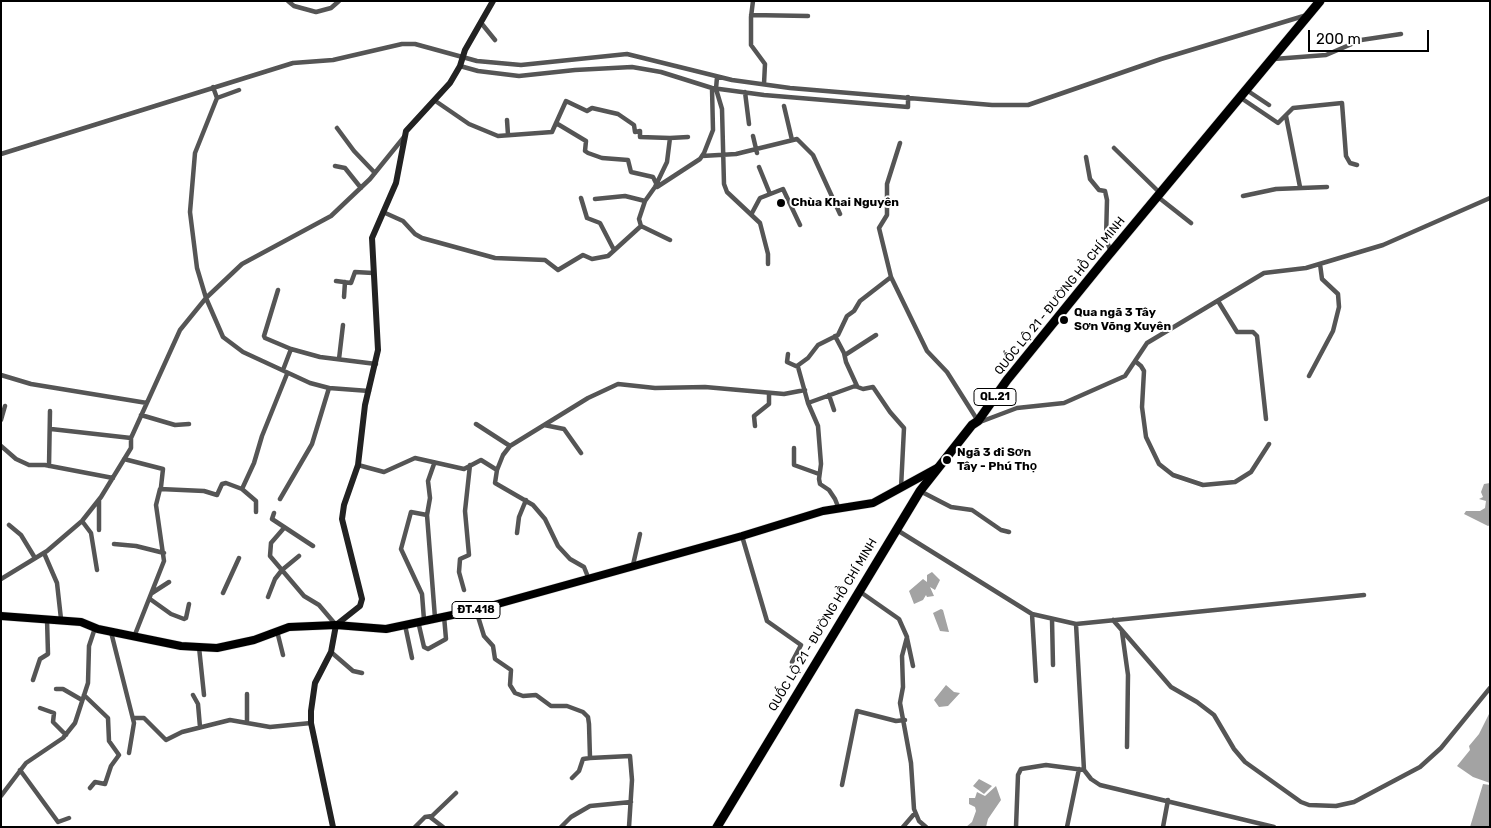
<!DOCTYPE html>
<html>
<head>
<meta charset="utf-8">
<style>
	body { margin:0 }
	#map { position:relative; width:1491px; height:828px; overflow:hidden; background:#fff; font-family:Rubik,sans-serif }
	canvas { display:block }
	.frame { position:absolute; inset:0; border:2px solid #000; pointer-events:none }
	.scale { position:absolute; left:1308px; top:30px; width:121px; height:22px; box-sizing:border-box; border:2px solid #000; border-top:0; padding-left:6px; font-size:15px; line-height:18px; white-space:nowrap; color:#000; -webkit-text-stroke:4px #fff; paint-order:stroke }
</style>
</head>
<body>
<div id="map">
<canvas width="1491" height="828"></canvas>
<div class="frame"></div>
<div class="scale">200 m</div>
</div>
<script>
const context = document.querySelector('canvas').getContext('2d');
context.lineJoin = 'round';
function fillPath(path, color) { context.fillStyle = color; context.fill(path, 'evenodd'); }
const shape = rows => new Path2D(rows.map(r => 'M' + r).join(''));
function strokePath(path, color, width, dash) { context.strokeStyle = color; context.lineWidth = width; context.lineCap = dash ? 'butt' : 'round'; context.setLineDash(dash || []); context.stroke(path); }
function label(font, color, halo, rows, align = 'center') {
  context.font = font + ' Rubik,sans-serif'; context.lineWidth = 4; context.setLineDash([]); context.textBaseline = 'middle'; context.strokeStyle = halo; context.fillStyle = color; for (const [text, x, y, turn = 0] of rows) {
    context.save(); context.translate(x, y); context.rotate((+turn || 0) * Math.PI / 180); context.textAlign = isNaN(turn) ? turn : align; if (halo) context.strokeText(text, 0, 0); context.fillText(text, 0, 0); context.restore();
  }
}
fillPath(shape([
	[1490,483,1490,525,1488,526,1464,514,1466,511,1480,511,1485,508,1486,501,1479,499,1483,497,1481,492,1484,484],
	[932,572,940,580,935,590,930,587,934,596,927,597,926,595,923,600,914,604,909,591,923,579,927,582,927,575],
	[941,609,943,610,949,632,940,631,933,613],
	[946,685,954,692,960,693,948,706,939,707,934,700],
	[1490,712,1490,783,1473,777,1457,766,1470,750,1469,746,1479,734],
	[979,779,992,786,984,794,973,786],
	[1483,784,1490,785,1490,827,1470,827],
	[996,786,1001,800,988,819,986,827,966,827,972,822,976,811,975,807,969,804,969,798,975,798,977,792,985,796]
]), '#a3a3a3');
const primary = shape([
	[1,616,81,622,98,629,181,646,217,648,254,640,289,627,336,625,386,629,476,610,742,536,823,511,873,503,937,468]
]);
const highway = shape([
	[717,827,920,491,972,425,978,421,1007,380,1102,263,1320,1]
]);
strokePath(primary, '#dbdbdb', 9);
strokePath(highway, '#dbdbdb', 10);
strokePath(shape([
	[288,1,294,6,316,12,331,8,339,1],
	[753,1,751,17,751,45,765,64,764,84],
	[751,15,808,16],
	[482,24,495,40],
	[1274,59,1326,55,1361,40,1401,34],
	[460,66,478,71,519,76,575,70,632,67,661,72,712,88,764,95,908,107,908,97],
	[717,77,716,89,722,109,724,184,727,192,760,223,768,254,768,264],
	[213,87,217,98,195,153,190,212,197,268,206,298,223,337,243,352,310,383,329,388,369,391],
	[1248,91,1269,105],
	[745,92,749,124],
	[217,98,239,90],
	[1241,98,1278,123,1293,108,1342,103,1346,156,1350,163,1357,165],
	[434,100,469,124,498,136,552,132,566,101,587,111,592,108,618,114,634,125,635,132,640,131,640,137,670,138,667,162,655,187,645,201,639,219,641,226],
	[784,106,792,140],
	[1286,116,1300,187],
	[507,120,508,135],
	[556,123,586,141,585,151,588,153,602,158,628,160,631,172,653,177,656,183],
	[337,128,354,151,375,173],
	[753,136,757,153],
	[670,138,688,137],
	[900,143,887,184,887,215,879,228,891,277,927,351,947,372,978,421],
	[1114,148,1160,193],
	[1,154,293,63,333,60,402,44,415,44,477,61,521,65,627,54,732,80,790,88,992,105,1028,105,1161,59,1307,15],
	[702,156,736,154,797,139,813,155,840,214],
	[1086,157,1090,179,1099,190,1105,191,1107,200,1106,239,1111,252],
	[335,166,345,168,361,188],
	[759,167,770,194],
	[657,187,700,159,704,153,713,130,712,88],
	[1243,196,1276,189,1327,187],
	[1158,197,1191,223],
	[581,198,587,218,600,223,614,250],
	[595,199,625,196,645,201],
	[383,212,403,221,415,234,422,238,495,258,545,260,558,270,583,255,592,259,608,256,641,226],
	[752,213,760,198,783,189,800,225],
	[641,226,670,240],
	[336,281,351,283,355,272,373,273],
	[278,290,264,336,265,338,291,349,320,357,376,364],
	[344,297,345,282],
	[1218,301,1237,332,1253,332,1257,336,1266,419],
	[835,336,844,353,846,362,857,386],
	[788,354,787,362,798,367,808,403,818,426,821,464,819,479,820,484,829,490,835,499,839,509],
	[845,355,876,335],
	[339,359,343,325],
	[1135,361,1141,366,1144,371,1142,407,1146,437,1159,464,1173,475,1203,485,1235,482,1251,472,1269,444],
	[797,366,808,358,818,345,838,335,847,316,854,311,860,301,891,277],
	[283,370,291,349],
	[1,375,31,384,147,403],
	[1309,376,1333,331,1339,307,1338,294,1322,279,1320,264],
	[829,395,834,410],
	[808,403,855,386,863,389,873,387,890,412,904,428,901,488],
	[141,415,175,425,189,424],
	[1,420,5,406],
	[980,422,1017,408,1064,403,1125,376,1147,343,1264,273,1306,268,1383,245,1490,198],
	[476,424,510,446],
	[544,425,564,429,581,453],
	[755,426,754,416,769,404,769,393],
	[51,429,131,438],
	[1,446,16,459,29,465,45,465,113,478],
	[794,448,794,465,819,474],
	[124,459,163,469,161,487],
	[358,465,384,472,415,458,464,469,481,460,497,470],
	[49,466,50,411],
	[242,489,254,463,262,436,287,374],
	[920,491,951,507,972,510,1001,530,1009,532],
	[280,499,312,444,329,388],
	[274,513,272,519,313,546],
	[427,515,430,498,428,481,434,464],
	[82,521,91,533,97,570],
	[9,525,21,535,35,558],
	[284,528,271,543,270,556,304,596,319,605,336,625],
	[99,530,99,500],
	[897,530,1032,614,1076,624,1084,770,1046,765,1021,769,1018,775,1016,827],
	[517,533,519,517,526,500],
	[742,536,767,621,801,645,792,662],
	[114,544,136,546,164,553],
	[44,553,57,583,61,619],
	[633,565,640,534],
	[588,577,584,567,570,559,558,546,545,519,533,505,495,483,497,470,503,455,510,446,588,398,618,384,655,388,705,387,784,394,805,390],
	[1,579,47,551,82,521,101,497,131,448,131,438,180,330,206,298,242,264,331,216,370,179,404,137],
	[464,590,459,572,460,559,469,555,465,511,470,465],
	[859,591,899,619,907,637,902,656,903,687,900,703,911,763,914,809,919,821,926,827],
	[152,593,169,582],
	[223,593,239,558],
	[268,597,275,579,282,570,299,556],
	[150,599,171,614,184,619,186,618,189,604],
	[476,610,484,636,493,646,495,659,511,670,510,685,515,693,523,696,536,695,551,706,567,706,583,712,588,717,589,724,590,758,630,756,632,780,629,827],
	[1032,614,1036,681],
	[1052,619,1053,665],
	[424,620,422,594,401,549,411,512,427,515,435,618],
	[1113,620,1171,687,1197,702,1214,715,1234,749,1245,762,1301,802,1309,805,1336,806,1354,802,1420,767,1441,748,1490,688],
	[418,621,424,647,428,649,446,639,444,616],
	[1076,624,1364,595],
	[405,625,412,658],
	[277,631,283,655],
	[111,632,134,723,129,753],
	[1122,632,1128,675,1127,747],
	[134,637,164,561,156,505,160,489,204,491,217,495,222,484,226,483,242,489,256,501,256,512],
	[907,638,913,666],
	[199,647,204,695],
	[331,652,353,671,362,673],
	[33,680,40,659,48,654,47,619],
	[56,689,63,689,82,700],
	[84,695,108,718,109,741,119,755,111,766,105,784,95,782,90,788],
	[193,695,198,704,200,727],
	[40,708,54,713,53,722,66,735],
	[133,718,144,718,166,740,182,732,230,720,270,727,311,723],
	[247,722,247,694],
	[20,770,58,822,69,818],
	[1084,770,1091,779,1100,785,1274,827],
	[572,778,579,771,583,759,590,758],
	[842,785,857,711,896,721,905,720],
	[1,796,26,763,63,738,75,723,88,683,89,646,95,628],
	[430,817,443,827],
	[415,827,425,817,432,816,456,793],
	[561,827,571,817,590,806,631,802],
	[903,827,915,813],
	[1067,827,1079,769],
	[1163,827,1168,800]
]), '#555', 4.5);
strokePath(shape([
	[333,827,311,723,311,711,315,683,331,652,336,625,360,606,362,599,342,519,344,505,358,465,365,405,378,350,372,238,396,183,406,131,450,83,460,66,465,50,493,1]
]), '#222', 6);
strokePath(primary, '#000', 8);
strokePath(highway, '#000', 9);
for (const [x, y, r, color] of [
	[781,203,5,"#000"],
	[1064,320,5,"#000"],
	[947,460,5,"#000"]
]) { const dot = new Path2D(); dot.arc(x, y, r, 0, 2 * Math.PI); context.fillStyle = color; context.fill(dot); strokePath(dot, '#fff', 2); }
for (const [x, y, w] of [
	[995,397,42],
	[476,610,48]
]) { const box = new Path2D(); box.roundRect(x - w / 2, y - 8.5, w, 17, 4); context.fillStyle = '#fff'; context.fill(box); strokePath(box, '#000', 1); }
label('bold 11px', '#000', null, [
	["QL.21",995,397],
	["ĐT.418",476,610]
]);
label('bold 12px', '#000', '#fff', [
	["Chùa Khai Nguyên",791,203],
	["Qua ngã 3 Tây",1074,313],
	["Sơn Võng Xuyên",1074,327],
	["Ngã 3 đi Sơn",957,453],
	["Tây - Phú Thọ",957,467]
], 'left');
label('12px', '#000', '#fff', [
	["QUỐC LỘ 21 - ĐƯỜNG HỒ CHÍ MINH",1060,296,-51],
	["QUỐC LỘ 21 - ĐƯỜNG HỒ CHÍ MINH",823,625,-59]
]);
</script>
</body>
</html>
